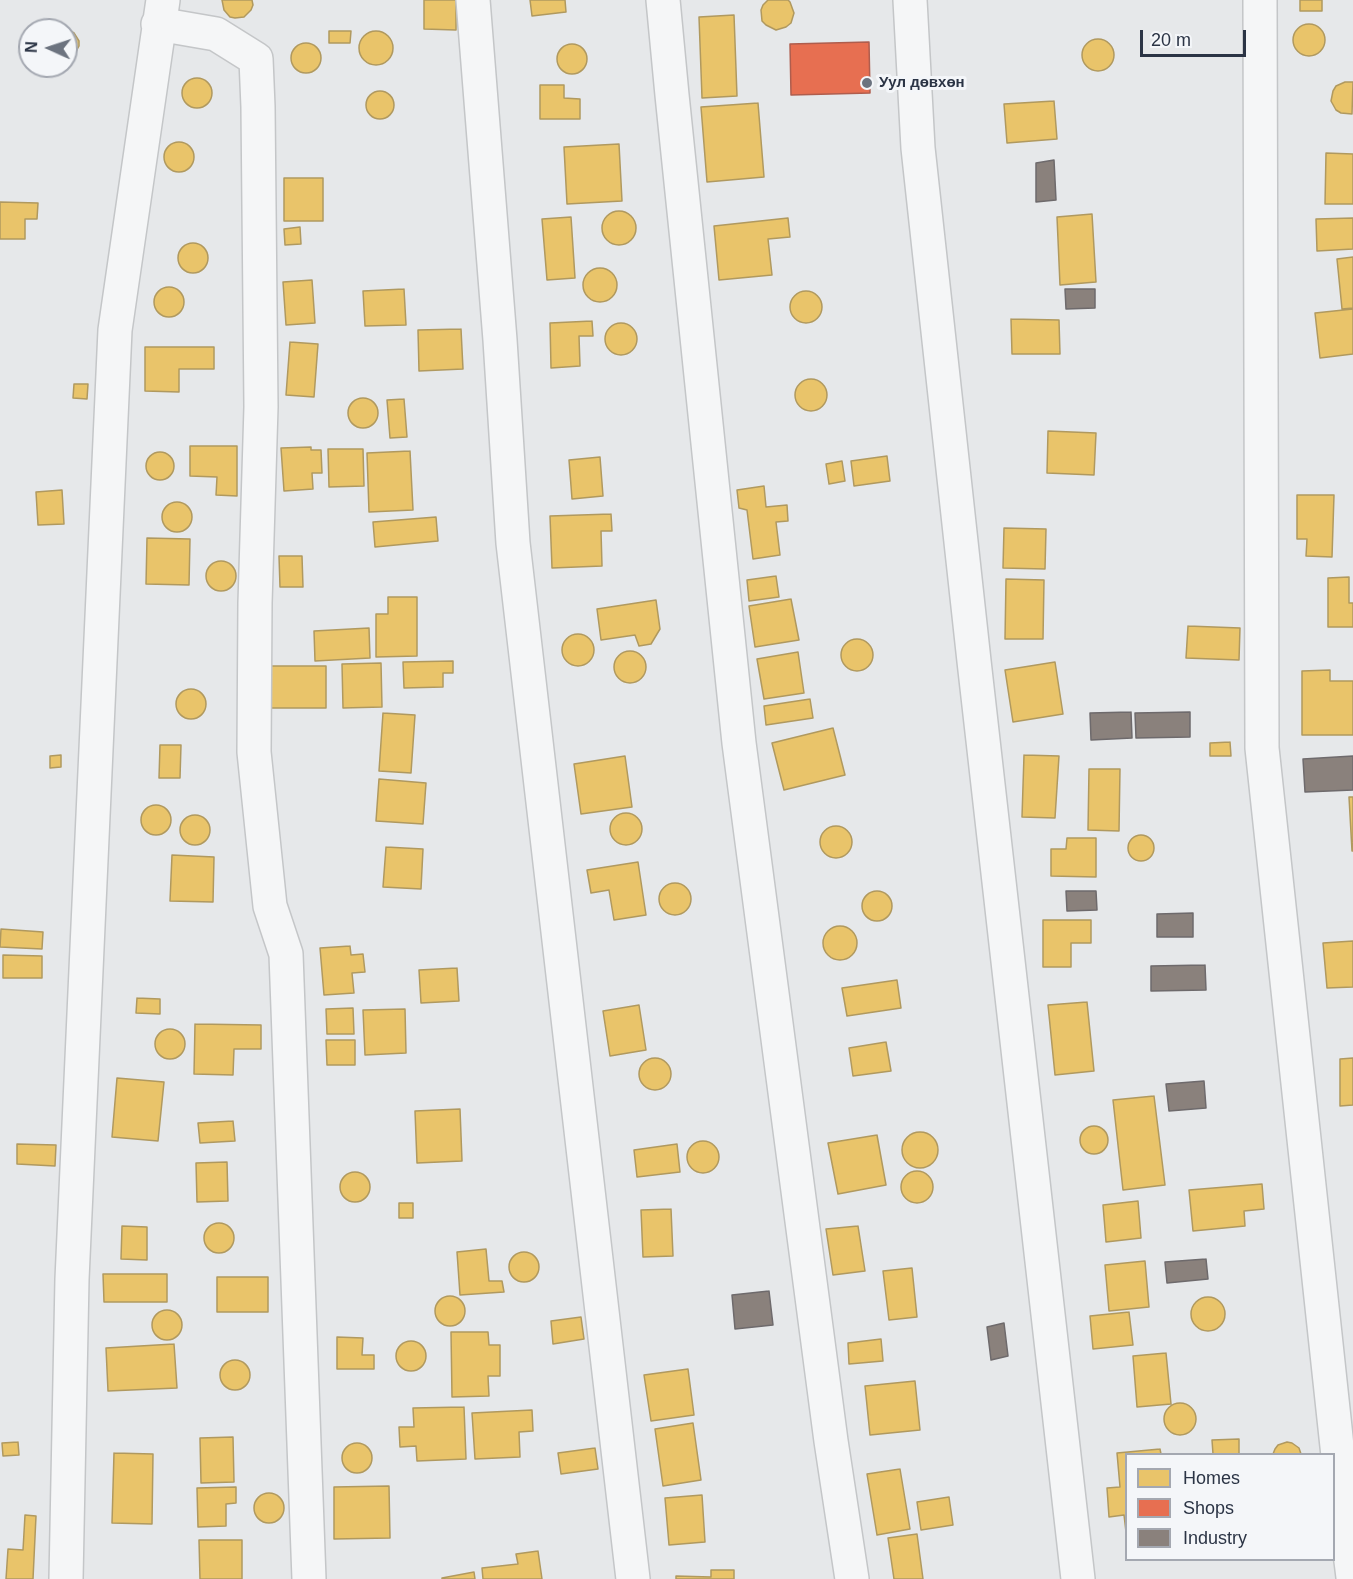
<!DOCTYPE html>
<html>
<head>
<meta charset="utf-8">
<style>
	body { margin:0 }
	#map { position:relative; width:1353px; height:1579px; overflow:hidden; background:#e6e8ea; font-family:Arial,sans-serif }
	canvas { display:block }
	.legend { position:absolute; left:1125px; top:1453px; width:210px; height:108px; box-sizing:border-box; background:#f4f6f9; border:2px solid #a4a8b1; margin:0; padding:8px 10px; list-style:none; font-size:18px; color:#2b3445 }
	.legend li { display:flex; align-items:center; gap:12px; height:30px }
	.legend b { width:30px; border:2px solid #a4a8b1 }
	.north { position:absolute; left:18px; top:18px; width:60px; height:60px; box-sizing:border-box; background:#f4f6f9; border:2px solid #a4a8b1; border-radius:50%; rotate:273deg; font-size:16px; font-weight:700; line-height:24px; text-align:center; color:#2b3445 }
	.north::after { content:''; display:block; margin:auto; width:21px; height:27px; background:#6c737f; clip-path:polygon(50% 0,100% 100%,50% 72%,0 100%) }
	.scale { position:absolute; left:1140px; top:30px; width:106px; height:27px; box-sizing:border-box; border:3px solid #2b3445; border-top:0; padding-left:8px; font-size:18px; line-height:21px; white-space:nowrap; color:#2b3445; -webkit-text-stroke:4px #f4f6f9; paint-order:stroke }
</style>
</head>
<body>
<div id="map">
<canvas width="1353" height="1579"></canvas>
<ul class="legend">
<li><b style="height:16px;background:#e9c46a"></b>Homes</li>
<li><b style="height:16px;background:#e76f51"></b>Shops</li>
<li><b style="height:16px;background:#8a817c"></b>Industry</li>
</ul>
<div class="north">N</div>
<div class="scale">20 m</div>
</div>
<script>
const context = document.querySelector('canvas').getContext('2d');
context.lineJoin = 'round';
function fillPath(path, color) { context.fillStyle = color; context.fill(path, 'evenodd'); }
const shape = rows => new Path2D(rows.map(r => 'M' + r).join(''));
function strokePath(path, color, width, dash) { context.strokeStyle = color; context.lineWidth = width; context.lineCap = dash ? 'butt' : 'round'; context.setLineDash(dash || []); context.stroke(path); }
function label(font, color, halo, rows, align = 'center') {
  context.font = font + ' Arial,sans-serif'; context.lineWidth = 6; context.setLineDash([]); context.textBaseline = 'middle'; context.strokeStyle = halo; context.fillStyle = color; for (const [text, x, y, turn = 0] of rows) {
    context.save(); context.translate(x, y); context.rotate((+turn || 0) * Math.PI / 180); context.textAlign = isNaN(turn) ? turn : align; if (halo) context.strokeText(text, 0, 0); context.fillText(text, 0, 0); context.restore();
  }
}
const homes = shape([
	[222,0,252,0,253,5,251,10,244,17,235,18,230,17,224,10,222,0],
	[424,0,456,0,456,30,424,29,424,0],
	[530,0,565,0,566,12,532,16,530,0],
	[768,0,788,0,790,2,794,13,791,23,786,27,776,30,766,25,762,21,761,10,763,5,768,0],
	[1300,0,1322,0,1322,11,1300,11,1300,0],
	[734,15,737,96,702,98,699,17,734,15],
	'1293 40a16 16 0 1 1 32 0a16 16 0 1 1-32 0Z',
	[65,28,74,33,79,41,79,46,74,55,66,59,66,30,57,30,65,28],
	[329,31,351,31,350,43,329,43,329,31],
	'359 48a17 17 0 1 1 34 0a17 17 0 1 1-34 0Z',
	'1082 55a16 16 0 1 1 32 0a16 16 0 1 1-32 0Z',
	'291 58a15 15 0 1 1 30 0a15 15 0 1 1-30 0Z',
	'557 59a15 15 0 1 1 30 0a15 15 0 1 1-30 0Z',
	'182 93a15 15 0 1 1 30 0a15 15 0 1 1-30 0Z',
	[1345,82,1353,82,1352,114,1341,113,1336,110,1331,101,1333,91,1336,86,1345,82],
	[540,85,564,85,564,98,580,99,580,119,540,119,540,85],
	'366 105a14 14 0 1 1 28 0a14 14 0 1 1-28 0Z',
	[1054,101,1057,139,1007,143,1004,104,1054,101],
	[758,103,764,177,707,182,701,107,758,103],
	'164 157a15 15 0 1 1 30 0a15 15 0 1 1-30 0Z',
	[619,144,622,201,567,204,564,147,619,144],
	[1326,153,1353,154,1353,204,1325,204,1326,153],
	[284,178,323,178,323,221,284,221,284,178],
	[0,202,38,203,37,219,25,219,25,239,0,239,0,202],
	'602 228a17 17 0 1 1 34 0a17 17 0 1 1-34 0Z',
	[1092,214,1096,282,1060,285,1057,217,1092,214],
	[571,217,575,278,547,280,542,219,571,217],
	[788,218,790,237,768,239,772,275,719,280,714,226,788,218],
	[1353,218,1353,249,1317,251,1316,219,1353,218],
	[300,227,301,244,285,245,284,229,300,227],
	'178 258a15 15 0 1 1 30 0a15 15 0 1 1-30 0Z',
	[1353,257,1353,308,1342,309,1337,259,1353,257],
	'583 285a17 17 0 1 1 34 0a17 17 0 1 1-34 0Z',
	[312,280,315,323,286,325,283,282,312,280],
	'154 302a15 15 0 1 1 30 0a15 15 0 1 1-30 0Z',
	[404,289,406,325,365,326,363,291,404,289],
	'790 307a16 16 0 1 1 32 0a16 16 0 1 1-32 0Z',
	[1353,309,1353,354,1320,358,1315,313,1353,309],
	[1011,319,1059,320,1060,354,1012,354,1011,319],
	[592,321,593,336,579,336,580,366,551,368,550,323,592,321],
	'605 339a16 16 0 1 1 32 0a16 16 0 1 1-32 0Z',
	[461,329,463,369,419,371,418,330,461,329],
	[290,342,318,344,314,397,286,395,290,342],
	[145,347,214,347,214,369,179,369,179,392,145,391,145,347],
	'795 395a16 16 0 1 1 32 0a16 16 0 1 1-32 0Z',
	[74,384,88,384,87,399,73,398,74,384],
	'348 413a15 15 0 1 1 30 0a15 15 0 1 1-30 0Z',
	[404,399,407,437,390,438,387,400,404,399],
	[1048,431,1096,433,1094,475,1047,473,1048,431],
	[190,446,237,446,237,496,216,495,217,477,190,476,190,446],
	[311,447,311,450,321,450,322,473,312,473,313,489,284,491,281,448,311,447],
	[328,449,363,449,364,486,329,487,328,449],
	[410,451,413,510,369,512,367,453,410,451],
	'146 466a14 14 0 1 1 28 0a14 14 0 1 1-28 0Z',
	[887,456,890,481,854,486,851,461,887,456],
	[600,457,603,496,572,499,569,460,600,457],
	[842,461,845,481,829,484,826,464,842,461],
	[764,486,766,507,787,505,788,521,776,522,780,555,753,559,747,510,739,508,737,490,764,486],
	[62,490,64,524,38,525,36,492,62,490],
	[1297,495,1334,495,1332,557,1306,556,1307,539,1297,539,1297,495],
	'162 517a15 15 0 1 1 30 0a15 15 0 1 1-30 0Z',
	[611,514,612,531,601,531,602,566,552,568,550,516,611,514],
	[436,517,438,541,375,547,373,522,436,517],
	[1004,528,1046,529,1045,569,1003,568,1004,528],
	[147,538,190,539,189,585,146,584,147,538],
	[279,556,302,556,303,587,280,587,279,556],
	'206 576a15 15 0 1 1 30 0a15 15 0 1 1-30 0Z',
	[776,576,779,597,749,601,747,580,776,576],
	[1349,577,1349,603,1353,603,1353,627,1328,627,1328,578,1349,577],
	[1006,579,1044,580,1043,639,1005,639,1006,579],
	[388,597,417,597,417,656,376,657,376,614,388,614,388,597],
	[791,599,799,640,755,647,749,606,791,599],
	[656,600,660,629,651,644,639,646,635,635,601,640,597,609,656,600],
	[1188,626,1240,628,1239,660,1186,658,1188,626],
	[369,628,370,658,315,661,314,631,369,628],
	'562 650a16 16 0 1 1 32 0a16 16 0 1 1-32 0Z',
	'841 655a16 16 0 1 1 32 0a16 16 0 1 1-32 0Z',
	'614 667a16 16 0 1 1 32 0a16 16 0 1 1-32 0Z',
	[798,652,804,693,764,699,757,659,798,652],
	[453,661,453,673,443,673,443,687,404,688,403,662,453,661],
	[1055,662,1063,714,1013,722,1005,670,1055,662],
	[381,663,382,707,343,708,342,664,381,663],
	[267,666,326,666,326,708,267,708,267,666],
	[1330,670,1330,681,1353,681,1353,735,1302,735,1302,671,1330,670],
	'176 704a15 15 0 1 1 30 0a15 15 0 1 1-30 0Z',
	[810,699,813,718,766,725,764,706,810,699],
	[383,713,415,715,411,773,379,771,383,713],
	[833,728,845,775,784,790,772,743,833,728],
	[1230,742,1231,756,1210,756,1210,743,1230,742],
	[160,745,181,745,180,778,159,778,160,745],
	[61,755,61,767,50,768,50,756,61,755],
	[1024,755,1059,756,1055,818,1022,817,1024,755],
	[625,756,632,807,581,814,574,764,625,756],
	[1089,769,1120,769,1119,831,1088,830,1089,769],
	[379,779,426,783,423,824,376,821,379,779],
	[1349,797,1353,797,1353,851,1352,851,1349,797],
	'141 820a15 15 0 1 1 30 0a15 15 0 1 1-30 0Z',
	'610 829a16 16 0 1 1 32 0a16 16 0 1 1-32 0Z',
	'180 830a15 15 0 1 1 30 0a15 15 0 1 1-30 0Z',
	'820 842a16 16 0 1 1 32 0a16 16 0 1 1-32 0Z',
	'1128 848a13 13 0 1 1 26 0a13 13 0 1 1-26 0Z',
	[1067,838,1096,838,1096,877,1051,876,1051,849,1066,849,1067,838],
	[386,847,423,849,421,889,383,887,386,847],
	[172,855,214,857,213,902,170,901,172,855],
	[638,862,646,915,614,920,609,890,591,893,587,870,638,862],
	'659 899a16 16 0 1 1 32 0a16 16 0 1 1-32 0Z',
	'862 906a15 15 0 1 1 30 0a15 15 0 1 1-30 0Z',
	[1043,920,1091,920,1091,943,1071,943,1071,967,1043,967,1043,920],
	'823 943a17 17 0 1 1 34 0a17 17 0 1 1-34 0Z',
	[1,929,43,932,42,949,0,947,1,929],
	[1353,941,1353,987,1327,988,1323,943,1353,941],
	[350,946,351,955,363,954,365,972,352,973,354,993,324,995,320,948,350,946],
	[3,955,42,956,42,978,3,978,3,955],
	[457,968,459,1001,421,1003,419,970,457,968],
	[897,980,901,1008,847,1016,842,988,897,980],
	[137,998,160,999,160,1014,136,1013,137,998],
	[1087,1002,1094,1071,1055,1075,1048,1005,1087,1002],
	[639,1005,646,1050,610,1056,603,1011,639,1005],
	[353,1008,354,1034,327,1034,326,1009,353,1008],
	[405,1009,406,1053,365,1055,363,1010,405,1009],
	[195,1024,261,1025,261,1049,234,1049,233,1075,194,1074,195,1024],
	'155 1044a15 15 0 1 1 30 0a15 15 0 1 1-30 0Z',
	[326,1040,355,1040,355,1065,327,1065,326,1040],
	[886,1042,891,1071,853,1076,849,1048,886,1042],
	'639 1074a16 16 0 1 1 32 0a16 16 0 1 1-32 0Z',
	[1353,1058,1353,1105,1340,1106,1340,1059,1353,1058],
	[117,1078,164,1082,158,1141,112,1137,117,1078],
	[1154,1096,1165,1185,1123,1190,1113,1100,1154,1096],
	[460,1109,462,1161,417,1163,415,1111,460,1109],
	[233,1121,235,1141,200,1143,198,1123,233,1121],
	'1080 1140a14 14 0 1 1 28 0a14 14 0 1 1-28 0Z',
	'902 1150a18 18 0 1 1 36 0a18 18 0 1 1-36 0Z',
	[877,1135,886,1185,838,1194,828,1143,877,1135],
	'687 1157a16 16 0 1 1 32 0a16 16 0 1 1-32 0Z',
	[17,1144,56,1145,55,1166,17,1164,17,1144],
	[677,1144,680,1172,637,1177,634,1150,677,1144],
	[227,1162,228,1201,197,1202,196,1163,227,1162],
	'901 1187a16 16 0 1 1 32 0a16 16 0 1 1-32 0Z',
	'340 1187a15 15 0 1 1 30 0a15 15 0 1 1-30 0Z',
	[1262,1184,1264,1209,1244,1211,1245,1226,1193,1231,1189,1190,1262,1184],
	[1138,1201,1141,1238,1106,1242,1103,1205,1138,1201],
	[399,1203,413,1203,413,1218,399,1218,399,1203],
	[671,1209,673,1256,643,1257,641,1210,671,1209],
	'204 1238a15 15 0 1 1 30 0a15 15 0 1 1-30 0Z',
	[122,1226,147,1227,147,1260,121,1259,122,1226],
	[858,1226,865,1271,833,1275,826,1229,858,1226],
	[486,1249,489,1281,502,1281,504,1292,460,1295,457,1252,486,1249],
	'509 1267a15 15 0 1 1 30 0a15 15 0 1 1-30 0Z',
	[1145,1261,1149,1307,1109,1311,1105,1265,1145,1261],
	[912,1268,917,1317,889,1320,883,1271,912,1268],
	[103,1274,167,1274,167,1302,104,1302,103,1274],
	[217,1277,268,1277,268,1312,217,1312,217,1277],
	'435 1311a15 15 0 1 1 30 0a15 15 0 1 1-30 0Z',
	'1191 1314a17 17 0 1 1 34 0a17 17 0 1 1-34 0Z',
	'152 1325a15 15 0 1 1 30 0a15 15 0 1 1-30 0Z',
	[1129,1312,1133,1345,1093,1349,1090,1316,1129,1312],
	[581,1317,584,1339,553,1344,551,1321,581,1317],
	[451,1332,488,1332,489,1345,500,1345,500,1376,488,1376,489,1396,452,1397,451,1332],
	[337,1337,363,1338,362,1355,374,1355,374,1369,337,1369,337,1337],
	[881,1339,883,1361,849,1364,848,1343,881,1339],
	'396 1356a15 15 0 1 1 30 0a15 15 0 1 1-30 0Z',
	[174,1344,177,1388,108,1391,106,1348,174,1344],
	[1166,1353,1171,1404,1137,1407,1133,1356,1166,1353],
	'220 1375a15 15 0 1 1 30 0a15 15 0 1 1-30 0Z',
	[688,1369,694,1415,651,1421,644,1375,688,1369],
	[915,1381,920,1430,870,1435,865,1386,915,1381],
	'1164 1419a16 16 0 1 1 32 0a16 16 0 1 1-32 0Z',
	[464,1407,466,1459,417,1461,416,1446,400,1447,399,1427,414,1427,413,1408,464,1407],
	[532,1410,533,1431,519,1432,520,1457,475,1459,472,1413,532,1410],
	[693,1423,701,1480,663,1486,655,1429,693,1423],
	[233,1437,234,1482,201,1483,200,1438,233,1437],
	[1239,1439,1239,1454,1213,1454,1212,1440,1239,1439],
	[18,1442,19,1455,3,1456,2,1443,18,1442],
	[1287,1442,1292,1443,1299,1448,1301,1454,1273,1454,1275,1449,1278,1445,1287,1442],
	'342 1458a15 15 0 1 1 30 0a15 15 0 1 1-30 0Z',
	[595,1448,598,1469,561,1474,558,1453,595,1448],
	[1160,1449,1161,1454,1126,1454,1126,1532,1124,1515,1109,1517,1107,1488,1120,1487,1117,1453,1160,1449],
	[114,1453,153,1454,152,1524,112,1523,114,1453],
	[900,1469,910,1529,877,1535,867,1474,900,1469],
	[389,1486,390,1538,334,1539,334,1487,389,1486],
	[236,1487,236,1503,226,1504,226,1526,198,1527,197,1488,236,1487],
	'254 1508a15 15 0 1 1 30 0a15 15 0 1 1-30 0Z',
	[702,1495,705,1542,669,1545,665,1498,702,1495],
	[949,1497,953,1525,921,1530,917,1502,949,1497],
	[25,1515,36,1516,33,1579,6,1579,8,1549,23,1550,25,1515],
	[917,1534,923,1579,894,1579,888,1538,917,1534],
	[199,1540,242,1540,242,1579,200,1579,199,1540],
	[538,1551,542,1579,483,1579,482,1568,518,1564,516,1554,538,1551],
	[711,1570,734,1570,734,1579,676,1579,676,1576,711,1577,711,1570],
	[474,1572,475,1579,442,1579,442,1578,474,1572]
]);
fillPath(homes, '#e9c46a');
strokePath(homes, '#b0995f', 1.5);
const shops = shape([
	[869,42,870,93,791,95,790,44,869,42]
]);
fillPath(shops, '#e76f51');
strokePath(shops, '#af5d4d', 1.5);
const industry = shape([
	[1054,160,1056,200,1036,202,1036,163,1054,160],
	[1065,289,1095,289,1095,308,1066,309,1065,289],
	[1131,712,1132,738,1091,740,1090,713,1131,712],
	[1190,712,1190,737,1136,738,1135,713,1190,712],
	[1353,756,1353,790,1305,792,1303,759,1353,756],
	[1066,891,1096,891,1097,910,1067,911,1066,891],
	[1193,913,1193,937,1157,937,1157,914,1193,913],
	[1205,965,1206,990,1151,991,1151,966,1205,965],
	[1204,1081,1206,1108,1169,1111,1166,1084,1204,1081],
	[1206,1259,1208,1279,1167,1283,1165,1262,1206,1259],
	[769,1291,773,1325,735,1329,732,1295,769,1291],
	[1004,1323,1008,1356,991,1360,987,1327,1004,1323]
]);
fillPath(industry, '#8a817c');
strokePath(industry, '#6e6a6c', 1.5);
const street = shape([
	[473,0,500,340,513,543,633,1579],
	[663,0,672,95,739,743,831,1441,852,1579],
	[910,0,918,148,974,661,1078,1579],
	[1260,0,1262,748,1339,1465,1353,1577],
	[158,24,216,34,256,59,258,107,261,407,255,603,254,752,270,906,286,954,309,1579],
	[66,1579,72,1279,115,330,163,0]
]);
strokePath(street, '#c4c6c8', 36);
strokePath(street, '#f5f6f7', 33);
for (const [x, y, r, color] of [
	[867,83,6,"#6c737f"]
]) { const dot = new Path2D(); dot.arc(x, y, r, 0, 2 * Math.PI); context.fillStyle = color; context.fill(dot); strokePath(dot, '#f4f6f9', 2); }
label('bold 15px', '#2b3445', '#f4f6f9', [
	["Уул дөвхөн",879,83]
], 'left');
</script>
</body>
</html>
